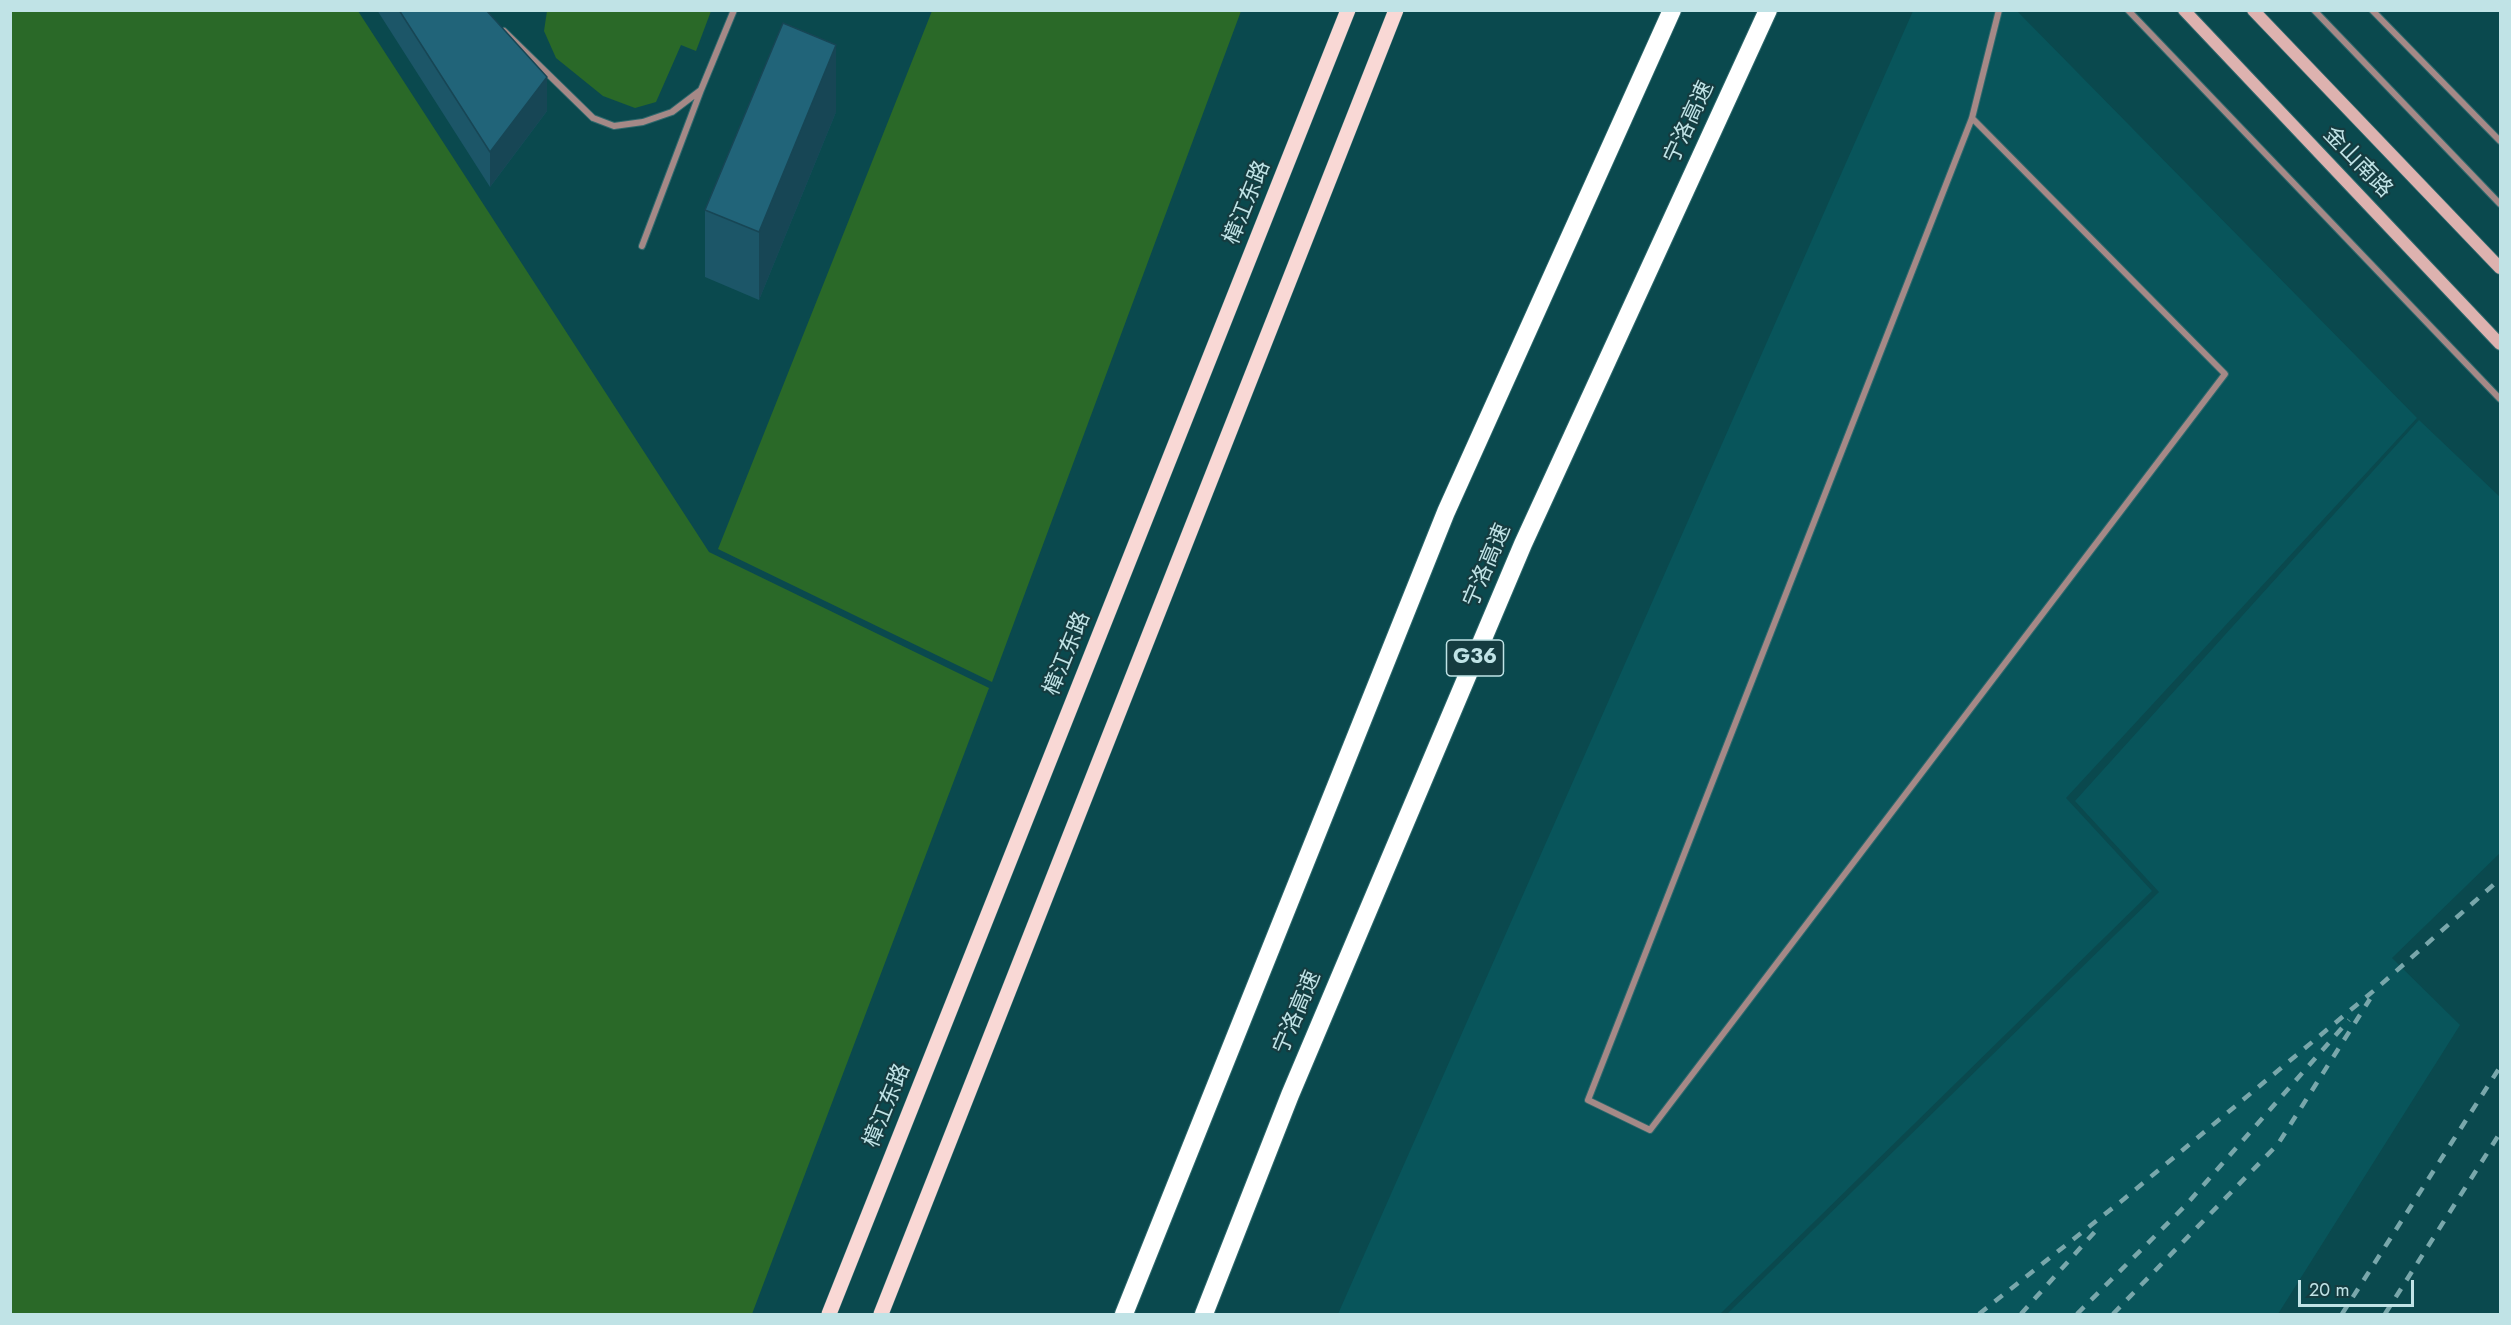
<!DOCTYPE html>
<html>
<head>
<meta charset="utf-8">
<style>
	body { margin:0 }
	#map { position:relative; width:2511px; height:1325px; overflow:hidden; background:#0a494e; font-family:Jost,sans-serif }
	canvas { display:block }
	.frame { position:absolute; inset:0; border:12px solid #c0e3e6; pointer-events:none }
	.scale { position:absolute; left:2298px; top:1280px; width:116px; height:27px; box-sizing:border-box; border:3px solid #c0e3e6; border-top:0; padding-left:8px; font-size:18px; line-height:21px; white-space:nowrap; color:#c0e3e6; -webkit-text-stroke:4px #153c40; paint-order:stroke }
</style>
</head>
<body>
<div id="map">
<canvas width="2511" height="1325"></canvas>
<div class="frame"></div>
<div class="scale">20 m</div>
</div>
<script>
const context = document.querySelector('canvas').getContext('2d');
context.lineJoin = 'round';
function fillPath(path, color) { context.fillStyle = color; context.fill(path, 'evenodd'); }
const shape = rows => new Path2D(rows.map(r => 'M' + r).join(''));
function strokePath(path, color, width, dash) { context.strokeStyle = color; context.lineWidth = width; context.lineCap = dash ? 'butt' : 'round'; context.setLineDash(dash || []); context.stroke(path); }
function label(font, color, halo, rows, align = 'center') {
  context.font = font + ' Jost,"Noto Sans SC",sans-serif'; context.lineWidth = 4.5; context.setLineDash([]); context.textBaseline = 'middle'; context.strokeStyle = halo; context.fillStyle = color; for (const [text, x, y, turn = 0] of rows) {
    context.save(); context.translate(x, y); context.rotate((+turn || 0) * Math.PI / 180); context.textAlign = isNaN(turn) ? turn : align; if (halo) context.strokeText(text, 0, 0); context.fillText(text, 0, 0); context.restore();
  }
}
fillPath(shape([
	[1913,11,2017,11,2417,418,2066,798,2152,891,1720,1314,1338,1314],
	[2419,420,2500,497,2500,853,2392,958,2460,1025,2278,1314,1727,1314,2159,892,2075,801]
]), '#08555b');
fillPath(shape([
	[10,11,358,11,709,552,989,688,752,1314,11,1314],
	[547,11,547,10,711,11,696,51,681,45,656,102,635,108,603,96,556,58,544,31],
	[932,11,1241,11,992,682,718,549]
]), '#2a6928');
const street = shape([
	[2128,10,2500,399],
	[2314,10,2500,204],
	[2372,10,2500,141],
	[504,31,593,118,614,126,643,122,672,112,701,90,734,10],
	[1972,118,2225,374,1650,1130,1588,1100,1972,118,1999,10],
	[642,246,701,90]
]);
const secondary = shape([
	[2184,10,2500,344],
	[2253,10,2500,268]
]);
const primary = shape([
	[829,1314,1348,10],
	[881,1314,1396,10]
]);
const highway = shape([
	[1124,1314,1446,512,1672,10],
	[1204,1314,1290,1095,1523,544,1768,10]
]);
strokePath(street, '#2e686c', 8);
strokePath(secondary, '#2e686c', 14);
strokePath(primary, '#2e686c', 16);
strokePath(highway, '#2e686c', 20);
strokePath(street, '#a58987', 6);
strokePath(secondary, '#ddb2af', 12);
strokePath(primary, '#f9d8d5', 15);
strokePath(highway, '#fff', 18);
strokePath(shape([
	[1979,1314,2124,1199,2377,988,2500,879],
	[2021,1314,2100,1226],
	[2077,1314,2186,1205,2349,1020],
	[2113,1314,2278,1144,2370,999],
	[2342,1314,2500,1067],
	[2385,1314,2500,1133]
]), '#79a7ab', 4.5, [10, 10]);
fillPath(shape([
	[377,10,486,10,547,111,490,187],
	[836,112,759,300,705,277,705,210]
]), '#1c5668');
fillPath(shape([
	[836,45,836,112,759,300,759,232],
	[547,77,547,111,490,187,490,152]
]), '#174655');
const building = shape([
	[399,10,486,10,547,77,490,152,399,10],
	[783,23,836,45,759,232,705,210,783,23]
]);
fillPath(building, '#216479');
strokePath(building, '#174655', 1.5);
for (const [x, y, w] of [
	[1475,658,57]
]) { const box = new Path2D(); box.roundRect(x - w / 2, y - 18, w, 36, 4.5); context.fillStyle = '#153c40'; context.fill(box); strokePath(box, '#c0e3e6', 1.5); }
label('bold 21px', '#c0e3e6', null, [
	["G36",1475,658]
]);
label('22px', '#c0e3e6', '#153c40', [
	["宁洛高速",1690,123,-65],
	["金山南路",2357,163,46],
	["樟江东路",1248,203,-68],
	["宁洛高速",1488,566,-67],
	["樟江东路",1068,654,-68],
	["宁洛高速",1298,1013,-67],
	["樟江东路",888,1106,-68]
]);
</script>
</body>
</html>
